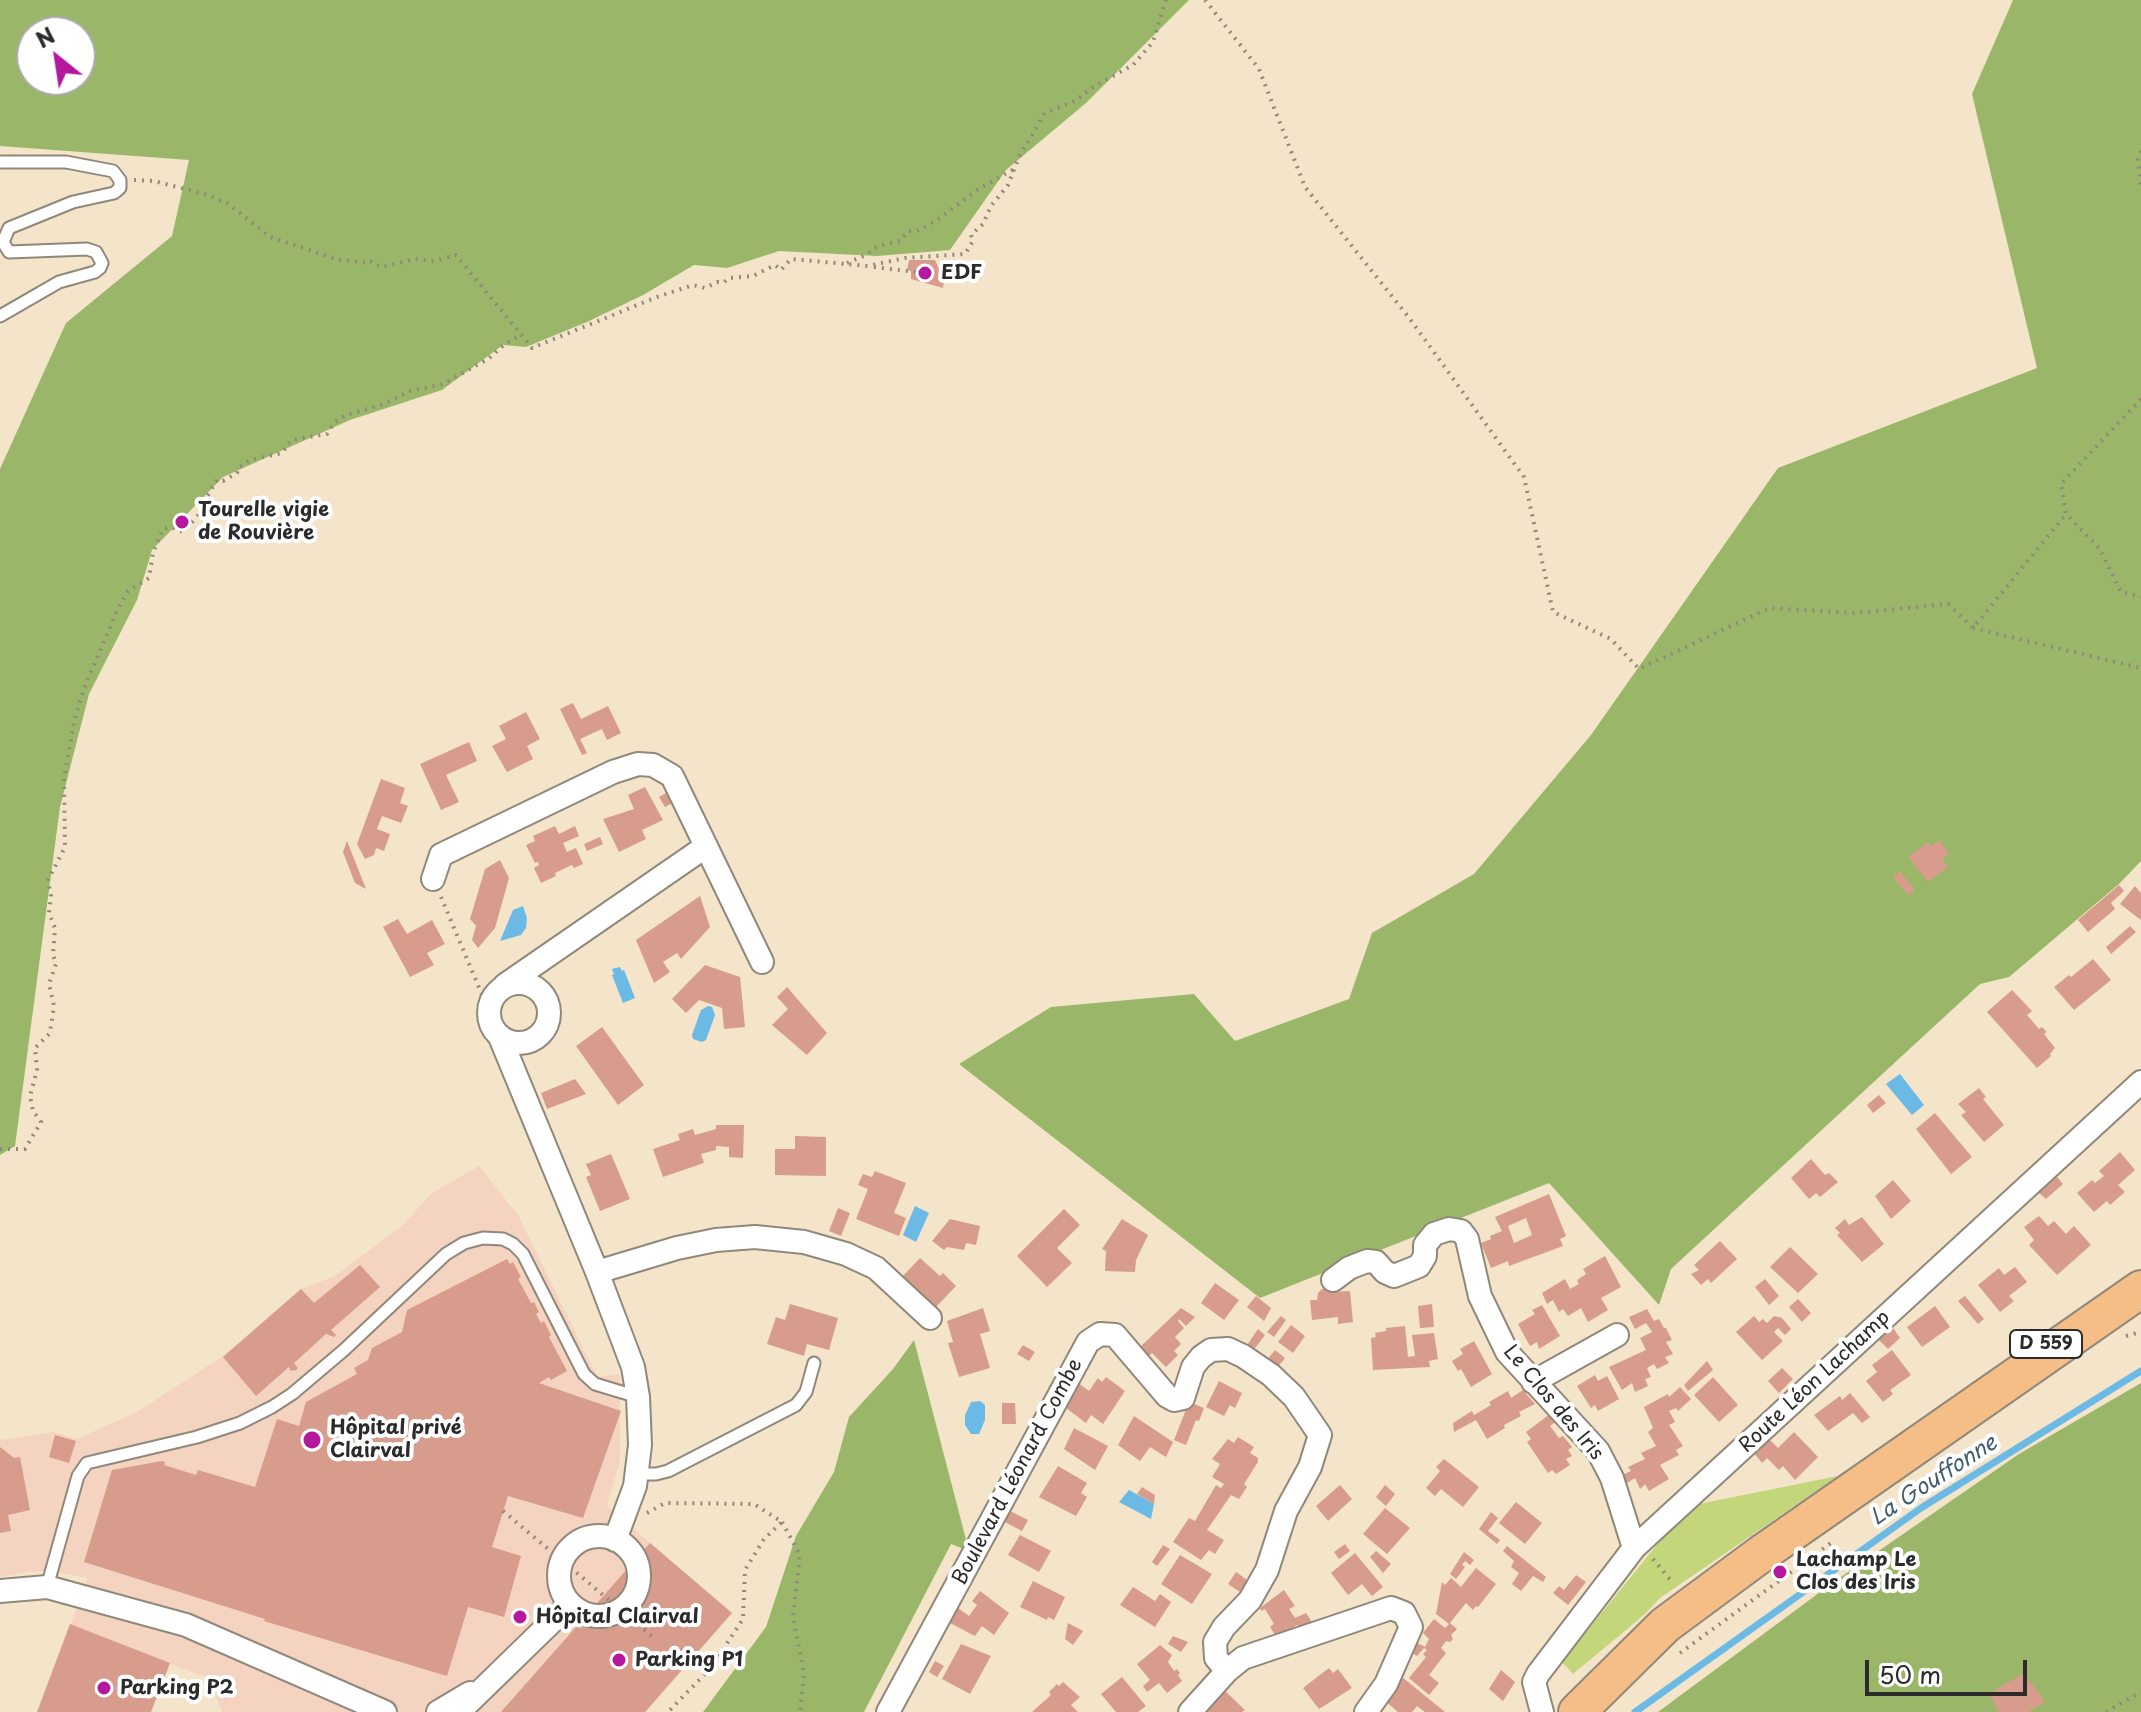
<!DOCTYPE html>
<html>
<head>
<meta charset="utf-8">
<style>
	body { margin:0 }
	#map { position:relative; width:2141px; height:1712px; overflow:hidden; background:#f4e4ca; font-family:"Playpen Sans",sans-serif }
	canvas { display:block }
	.north { position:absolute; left:16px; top:16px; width:80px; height:80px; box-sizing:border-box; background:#fff; border:2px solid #aaa; border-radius:50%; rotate:330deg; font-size:22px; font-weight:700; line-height:32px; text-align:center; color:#2b2b2b }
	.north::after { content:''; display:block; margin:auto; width:28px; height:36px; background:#b5179e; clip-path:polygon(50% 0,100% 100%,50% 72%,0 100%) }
	.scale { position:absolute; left:1865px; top:1660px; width:162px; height:36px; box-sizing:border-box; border:4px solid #2b2b2b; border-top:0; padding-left:10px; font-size:24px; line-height:28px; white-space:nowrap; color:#2b2b2b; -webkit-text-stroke:6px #fff; paint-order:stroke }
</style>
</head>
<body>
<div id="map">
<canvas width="2141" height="1712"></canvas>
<div class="north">N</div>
<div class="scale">50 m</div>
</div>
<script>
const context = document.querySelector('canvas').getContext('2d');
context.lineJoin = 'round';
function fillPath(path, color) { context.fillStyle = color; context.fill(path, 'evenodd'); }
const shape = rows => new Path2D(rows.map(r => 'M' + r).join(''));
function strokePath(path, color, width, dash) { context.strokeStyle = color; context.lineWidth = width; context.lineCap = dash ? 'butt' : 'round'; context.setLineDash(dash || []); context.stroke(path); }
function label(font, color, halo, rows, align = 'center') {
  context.font = font + ' "Playpen Sans",sans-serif'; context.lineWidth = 8; context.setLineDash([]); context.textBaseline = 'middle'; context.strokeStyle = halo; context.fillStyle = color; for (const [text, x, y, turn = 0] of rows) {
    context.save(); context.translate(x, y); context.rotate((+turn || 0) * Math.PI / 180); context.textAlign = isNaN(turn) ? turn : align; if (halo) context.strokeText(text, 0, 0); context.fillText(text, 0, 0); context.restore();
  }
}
fillPath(shape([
	[479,1166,518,1215,597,1377,620,1374,620,1459,607,1506,732,1613,646,1712,222,1712,209,1678,170,1664,151,1712,38,1712,88,1578,51,1571,28,1572,0,1577,0,1440,53,1432,77,1439,137,1412,223,1356,301,1289,335,1276,402,1226,431,1194]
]), '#f4d3c0');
fillPath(shape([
	[1838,1476,1660,1598,1644,1615,1573,1674,1562,1662,1664,1536,1699,1504]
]), '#c3d679');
fillPath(shape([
	[0,0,1189,0,1086,103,1006,170,950,250,877,256,779,251,727,268,694,265,643,295,587,322,526,347,503,345,442,390,350,420,223,477,152,550,137,600,89,694,60,807,15,1146,0,1155,0,469,66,323,172,236,189,160,0,146],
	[32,32,80,32,80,80,32,80],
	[2013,0,2141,0,2141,861,2119,884,2009,977,1980,984,1671,1269,1659,1305,1549,1183,1260,1298,959,1064,1051,1007,1194,994,1235,1041,1349,999,1372,933,1474,874,1591,735,1778,468,2037,368,1972,94],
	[914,1340,969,1551,951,1544,864,1712,703,1712,766,1627,796,1536,834,1472,849,1417,893,1369],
	[2141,1383,2141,1712,1658,1712,1835,1581,2019,1454]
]), '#9ab769');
fillPath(shape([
	[523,906,527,918,526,928,521,935,500,941,513,910],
	[620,967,622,971,624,970,635,998,623,1003,612,975,614,974,612,969],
	[708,1006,712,1007,715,1015,706,1040,702,1042,693,1039,692,1035,701,1010],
	[1900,1074,1924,1105,1912,1115,1886,1084],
	[915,1206,929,1213,916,1242,903,1235],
	[980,1401,985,1405,985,1420,979,1434,971,1434,965,1425,965,1415,971,1402],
	[1129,1490,1154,1504,1151,1519,1119,1502]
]), '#6bb9e5');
strokePath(shape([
	[1635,1712,1921,1508,2141,1371]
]), '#6bb9e5', 7);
fillPath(shape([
	[909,260,935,260,944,281,943,288,911,279,911,271,907,270],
	[180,515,187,517,188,525,183,529,176,527,175,520],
	[573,703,581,719,608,706,621,733,607,740,602,729,580,739,587,753,582,755,560,709],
	[526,712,540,739,527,746,533,759,507,772,492,746,506,739,499,726],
	[469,742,477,761,446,775,459,802,441,810,420,764],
	[381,779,405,788,400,803,408,806,401,823,382,816,377,829,390,834,384,851,376,848,374,855,365,859,357,844],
	[645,787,663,820,642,830,646,839,619,852,603,819,634,809,628,795],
	[668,792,674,802,665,807,659,797],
	[555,826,559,834,575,826,579,836,563,843,567,852,576,848,583,864,574,868,572,865,555,873,556,876,541,883,534,868,539,865,538,862,535,863,526,845,535,841,533,836],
	[600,837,603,844,587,851,584,844],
	[1939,840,1949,854,1942,859,1948,867,1928,882,1908,857,1928,842,1931,846],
	[347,841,366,889,355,883,343,852],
	[500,860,509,878,495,928,478,948,472,940,476,926,470,919,485,869],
	[1900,871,1915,891,1908,895,1893,877],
	[2119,885,2124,891,2111,903,2115,909,2088,932,2078,920],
	[2135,886,2141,893,2141,920,2120,904],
	[700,896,710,927,681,959,677,953,663,962,670,972,654,983,636,940],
	[398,919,407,934,432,920,445,944,427,953,434,965,410,977,383,927],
	[2130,926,2136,932,2111,954,2106,947],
	[2093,959,2111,980,2074,1010,2054,987,2069,975,2071,977],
	[705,965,740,977,745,1027,724,1029,722,1008,699,1000,686,1013,672,999],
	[787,987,827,1033,807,1055,772,1025,788,1009,777,997],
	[2012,990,2032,1011,2027,1015,2039,1029,2042,1027,2047,1032,2044,1034,2055,1048,2050,1054,2051,1056,2037,1068,1987,1012],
	[602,1027,644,1085,618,1105,576,1046],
	[575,1079,586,1094,547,1109,541,1093],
	[1979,1088,1986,1097,1983,1099,2004,1125,1984,1142,1961,1115,1966,1112,1958,1104],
	[1879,1095,1886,1103,1873,1113,1867,1105],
	[1935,1113,1972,1157,1951,1174,1916,1129],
	[716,1125,744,1125,743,1158,729,1157,729,1147,716,1146,716,1150,701,1154,704,1163,663,1177,653,1149,680,1140,678,1134,693,1129,695,1135,716,1129],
	[795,1136,826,1137,826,1176,775,1175,775,1149,795,1149],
	[2120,1152,2135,1170,2118,1185,2125,1192,2110,1205,2107,1201,2094,1212,2077,1193,2092,1180,2095,1183,2104,1176,2099,1171],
	[611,1154,630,1199,600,1211,586,1177,591,1175,586,1164],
	[1811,1159,1825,1175,1829,1173,1838,1182,1820,1197,1816,1193,1809,1199,1791,1178],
	[875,1171,906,1183,894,1213,906,1218,899,1236,856,1219,868,1189,858,1185,863,1174,872,1177],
	[2057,1177,2063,1184,2046,1199,2039,1193],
	[1893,1180,1911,1201,1891,1219,1875,1196],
	[1549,1194,1566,1236,1560,1239,1563,1246,1509,1266,1508,1261,1491,1268,1481,1243,1491,1239,1490,1236,1502,1231,1495,1217],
	[1526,1218,1532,1235,1514,1243,1508,1226],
	[838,1208,850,1213,841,1236,829,1231],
	[1064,1209,1080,1225,1057,1248,1072,1263,1047,1287,1017,1256],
	[2039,1216,2048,1226,2054,1221,2066,1234,2074,1226,2091,1245,2057,1275,2029,1245,2034,1240,2024,1227],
	[1862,1217,1884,1244,1862,1262,1837,1235,1840,1233,1835,1228,1845,1219,1849,1225],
	[950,1219,980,1226,976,1245,966,1243,964,1250,947,1247,944,1250,932,1241],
	[1122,1219,1148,1235,1136,1260,1135,1272,1105,1271,1106,1251,1102,1249],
	[1720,1241,1737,1259,1711,1283,1708,1279,1701,1285,1691,1274,1699,1270,1694,1265],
	[1790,1247,1818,1274,1798,1293,1770,1267],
	[1605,1256,1621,1287,1601,1298,1608,1310,1588,1322,1581,1308,1568,1316,1563,1309,1559,1312,1553,1300,1547,1304,1542,1293,1565,1279,1570,1289,1579,1284,1577,1280,1586,1274,1583,1269],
	[920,1258,940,1276,943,1273,956,1286,936,1307,901,1278],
	[507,1259,510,1264,513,1262,521,1277,518,1279,531,1303,534,1302,539,1312,536,1314,541,1323,544,1321,551,1335,549,1337,567,1371,551,1380,549,1377,539,1383,621,1411,583,1518,508,1496,492,1547,521,1556,504,1617,468,1607,447,1676,264,1621,265,1619,84,1562,112,1470,162,1461,165,1462,164,1465,196,1475,198,1470,255,1487,277,1419,299,1426,306,1402,357,1374,354,1368,368,1360,372,1348,402,1332,407,1310],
	[360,1265,380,1287,331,1330,336,1335,334,1337,326,1334,294,1363,298,1368,296,1370,291,1371,289,1367,256,1396,223,1357,301,1289,314,1303],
	[2015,1267,2027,1282,2009,1296,2014,1301,2000,1312,1978,1285,1999,1268,2004,1275],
	[1765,1279,1779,1296,1769,1305,1755,1287],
	[1215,1283,1239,1300,1224,1320,1201,1303],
	[1329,1288,1329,1292,1350,1291,1353,1322,1338,1324,1338,1317,1312,1320,1310,1300,1317,1300,1318,1293,1322,1289],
	[1256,1296,1271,1308,1264,1321,1247,1307],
	[1965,1296,1984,1319,1978,1324,1958,1301],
	[1798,1299,1811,1313,1802,1322,1789,1307],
	[790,1304,838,1318,829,1350,807,1344,804,1356,767,1344,776,1317,785,1320],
	[1432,1304,1434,1327,1420,1328,1418,1306],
	[1542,1305,1560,1336,1539,1349,1537,1342,1530,1346,1518,1324,1535,1314,1532,1310],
	[1935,1306,1950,1327,1922,1347,1907,1327],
	[983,1308,990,1331,980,1334,990,1368,959,1377,948,1343,953,1342,947,1321],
	[1181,1308,1195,1317,1186,1326,1179,1319,1178,1321,1184,1328,1175,1337,1181,1344,1174,1351,1178,1355,1166,1367,1152,1353,1146,1359,1138,1349],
	[1647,1309,1654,1321,1659,1319,1664,1328,1666,1328,1672,1340,1666,1342,1673,1354,1665,1357,1669,1363,1657,1369,1654,1364,1647,1368,1651,1377,1645,1379,1648,1386,1635,1392,1632,1383,1622,1390,1609,1367,1646,1350,1640,1338,1652,1332,1646,1323,1635,1329,1629,1317],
	[1281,1316,1286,1320,1274,1337,1267,1332],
	[1754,1316,1759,1322,1763,1319,1767,1323,1774,1316,1782,1318,1791,1329,1785,1335,1778,1328,1774,1332,1783,1341,1762,1360,1736,1332],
	[1291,1325,1305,1336,1293,1353,1278,1342],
	[1405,1326,1408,1357,1415,1356,1412,1335,1434,1333,1438,1359,1429,1361,1430,1367,1373,1370,1371,1338,1376,1337,1375,1333,1386,1331,1386,1328],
	[1893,1328,1900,1338,1888,1349,1879,1340],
	[1258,1329,1265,1335,1252,1352,1245,1348],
	[1474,1341,1492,1374,1471,1387,1461,1369,1458,1371,1452,1361,1463,1354,1460,1349],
	[1023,1345,1035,1352,1029,1361,1017,1354],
	[1275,1350,1285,1358,1277,1368,1267,1360],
	[1892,1350,1911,1375,1890,1390,1893,1394,1883,1402,1866,1381,1877,1372,1872,1365],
	[1707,1361,1713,1370,1688,1391,1684,1385],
	[1782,1368,1793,1379,1779,1393,1768,1381],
	[1595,1375,1598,1381,1607,1376,1619,1399,1598,1411,1595,1405,1591,1408,1577,1386],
	[1106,1377,1125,1391,1103,1424,1091,1415,1086,1423,1062,1405,1077,1382,1089,1391,1098,1378,1102,1382],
	[1713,1377,1738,1405,1719,1422,1694,1395],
	[1219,1381,1242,1393,1235,1408,1230,1405,1224,1416,1206,1407],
	[1680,1387,1691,1399,1678,1411,1676,1408,1669,1411,1675,1422,1669,1425,1683,1446,1676,1450,1679,1455,1660,1465,1669,1479,1649,1491,1645,1484,1640,1489,1635,1478,1627,1483,1622,1475,1631,1471,1628,1467,1645,1459,1641,1453,1656,1446,1648,1432,1653,1428,1644,1407,1668,1394,1669,1397],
	[1523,1390,1535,1404,1519,1412,1521,1416,1504,1425,1505,1428,1487,1439,1476,1420,1454,1432,1453,1423,1472,1411,1474,1415,1491,1405,1489,1402,1508,1391,1511,1398],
	[1850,1393,1870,1417,1862,1423,1853,1413,1828,1431,1814,1415,1840,1396,1842,1400],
	[1189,1402,1204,1408,1199,1421,1196,1420,1186,1445,1174,1440],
	[1002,1403,1015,1403,1016,1424,1002,1424],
	[1554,1411,1560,1419,1550,1426,1559,1438,1563,1436,1572,1447,1568,1450,1572,1456,1566,1459,1570,1465,1556,1474,1552,1470,1548,1473,1527,1442,1531,1439,1526,1432],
	[1134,1416,1173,1442,1166,1457,1150,1447,1140,1461,1118,1445],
	[1074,1428,1108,1446,1095,1470,1064,1449],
	[1794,1432,1818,1457,1795,1480,1783,1466,1779,1470,1767,1458,1762,1463,1754,1453,1769,1439,1778,1448],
	[55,1435,76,1441,69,1463,49,1457],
	[1238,1437,1254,1447,1250,1453,1258,1458,1258,1462,1244,1484,1247,1487,1239,1499,1231,1495,1207,1530,1224,1540,1215,1554,1209,1550,1201,1560,1173,1542,1189,1518,1195,1521,1216,1485,1221,1488,1224,1484,1212,1477,1220,1464,1212,1459,1228,1439,1234,1443],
	[0,1447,14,1458,20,1457,30,1510,8,1515,11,1531,0,1533],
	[1444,1459,1479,1487,1463,1507,1441,1489,1435,1496,1426,1488,1440,1471,1436,1467],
	[1058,1466,1087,1483,1081,1493,1087,1497,1076,1516,1039,1497],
	[1340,1485,1352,1499,1328,1521,1316,1506],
	[1385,1485,1395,1494,1386,1506,1376,1497],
	[1142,1487,1155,1495,1154,1504,1137,1494],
	[1516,1502,1542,1523,1525,1544,1499,1523],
	[1385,1508,1410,1528,1387,1554,1363,1534],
	[1010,1511,1028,1520,1022,1531,1005,1522],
	[1491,1512,1498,1518,1488,1531,1500,1540,1497,1544,1479,1529],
	[1020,1535,1051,1551,1039,1572,1008,1555],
	[650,1543,732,1613,645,1712,501,1712],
	[1345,1544,1350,1551,1339,1559,1334,1552],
	[1163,1545,1170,1549,1157,1566,1152,1562],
	[1507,1546,1546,1577,1543,1582,1533,1576,1521,1591,1512,1584,1519,1573,1511,1567,1514,1561,1503,1551],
	[1376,1551,1391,1564,1383,1573,1370,1557],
	[1464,1552,1474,1560,1470,1565,1465,1561,1462,1565,1465,1567,1456,1579,1450,1574],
	[1355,1553,1383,1587,1372,1596,1362,1584,1348,1595,1331,1573],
	[1180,1555,1212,1574,1192,1604,1161,1584],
	[1476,1568,1496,1584,1478,1607,1476,1606,1473,1610,1466,1603,1450,1623,1457,1629,1451,1635,1453,1639,1450,1642,1446,1641,1441,1648,1446,1653,1429,1675,1439,1683,1429,1695,1409,1678,1426,1657,1423,1654,1427,1650,1424,1648,1417,1656,1410,1652,1414,1641,1425,1647,1429,1639,1423,1633,1434,1619,1445,1628,1449,1624,1436,1614,1442,1582,1445,1585,1451,1578,1461,1587],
	[1236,1572,1250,1582,1243,1594,1228,1584],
	[1576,1575,1586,1582,1568,1605,1553,1593,1559,1586,1564,1590],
	[1033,1581,1065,1597,1054,1620,1048,1617,1047,1620,1020,1607],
	[1133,1587,1155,1601,1160,1594,1171,1602,1155,1627,1120,1605],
	[1284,1590,1295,1606,1289,1609,1295,1618,1306,1613,1315,1627,1302,1631,1297,1625,1277,1638,1270,1627,1274,1624,1265,1609,1261,1611,1260,1608],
	[980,1591,1009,1613,994,1635,982,1626,975,1636,950,1623,958,1608,969,1616,977,1605,972,1601],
	[1068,1623,1083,1631,1073,1645,1065,1639],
	[70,1624,170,1663,151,1712,37,1712],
	[1173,1636,1188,1642,1181,1652,1168,1644],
	[961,1644,991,1656,970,1694,942,1679],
	[1160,1645,1172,1655,1168,1662,1174,1671,1177,1669,1180,1673,1178,1675,1182,1681,1167,1693,1159,1683,1147,1692,1143,1686,1150,1680,1137,1664],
	[935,1661,944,1666,937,1677,929,1672],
	[1329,1668,1333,1673,1338,1669,1352,1688,1319,1709,1303,1688],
	[1501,1670,1515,1682,1503,1701,1489,1689],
	[2024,1673,2045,1702,2028,1712,1999,1712,1989,1694],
	[1122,1677,1146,1706,1138,1712,1116,1712,1101,1694],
	[1402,1677,1445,1712,1425,1712,1417,1706,1412,1712,1398,1712,1385,1701],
	[1063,1682,1080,1697,1071,1705,1078,1712,1032,1712,1051,1695,1049,1692,1057,1684,1059,1686],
	[1223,1689,1245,1710,1242,1712,1202,1712]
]), '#d79c8c');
const service = shape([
	[0,162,66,162,113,171,120,180,120,188,114,193,73,202,9,228,3,242,9,252,87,249,96,252,102,263,100,268,95,272,59,282,0,316],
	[636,1474,656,1474,668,1471,796,1405,806,1392,814,1363],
	[47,1587,78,1476,87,1463,197,1437,240,1423,272,1407,292,1394,344,1350,446,1254,464,1243,483,1238,503,1239,513,1244,523,1254,584,1374,595,1384,638,1397]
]);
const minor = shape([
	[433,879,441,855,613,772,638,764,653,765,672,776,762,962],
	'489 1013a30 30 0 1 1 60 0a30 30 0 1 1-60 0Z',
	[505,985,705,847],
	[500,1037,597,1272,633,1367,638,1397,640,1445,635,1486,615,1540],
	[597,1272,677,1248,716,1240,755,1237,804,1242,846,1254,876,1268,930,1318],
	[1333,1280,1349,1268,1367,1261,1376,1262,1385,1272,1394,1276,1419,1266,1425,1256,1425,1245,1434,1234,1449,1229,1461,1231,1467,1239,1480,1296,1507,1352,1598,1451,1612,1478,1634,1548],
	[1533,1382,1617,1335],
	'559 1576a40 40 0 1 1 80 0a40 40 0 1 1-80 0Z',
	[0,1591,47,1587,186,1625,385,1712],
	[438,1712,470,1693],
	[459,1712,570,1604],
	[888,1712,1088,1342,1100,1334,1115,1335,1167,1396,1174,1400,1183,1398,1193,1367,1201,1357,1211,1350,1228,1349,1243,1356,1271,1375,1294,1397,1320,1435,1310,1467,1286,1511,1267,1570,1250,1600,1224,1627,1215,1642,1216,1658,1227,1671],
	[1190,1712,1227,1671,1243,1658,1391,1608,1404,1613,1411,1627,1386,1684,1366,1712],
	[1542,1712,1534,1682,1538,1674,1634,1548,2141,1082]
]);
const primary = shape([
	[1577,1712,1665,1625,1761,1554,2141,1289]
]);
strokePath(service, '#90887a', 15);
strokePath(minor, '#90887a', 26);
strokePath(primary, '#90887a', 40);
strokePath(shape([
	[1205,0,1259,69,1305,187,1410,319,1524,477,1553,612,1611,639,1639,669,1769,608,1855,613,1948,604,1973,628,2066,514],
	[2141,151,2138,160,2141,189],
	[134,180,154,181,208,195,227,203,270,237,336,259,368,263,370,261,381,267,415,259,433,261,456,255,532,348,657,297,693,285,705,288,717,282,723,283,729,278,753,276,775,265,781,270,791,259,868,266,905,258,965,254,973,241,971,235,983,224,991,206,1008,185,1018,159,1045,113,1075,101,1093,87,1133,65,1153,42,1166,0],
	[847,263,866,255,878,246,900,241,908,231,917,231,937,220,977,190,1014,169],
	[874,267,932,274],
	[2141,399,2061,484,2066,514,2100,549,2121,592,2141,597],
	[1973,628,2141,668],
	[441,897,488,1009],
	[0,1149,25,1149,41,1122,33,1111,30,1096,37,1070,35,1048,50,1033,54,1006,49,984,56,964,53,955,55,928,49,913,51,896,48,880,65,847,64,779,74,722,84,688,118,609,128,591,149,578,153,553,163,529,171,527,183,532,202,511,205,500,217,480,223,481,237,473,238,468,250,460,282,453,291,440,327,434,334,423,346,415,384,404,410,391,443,384,488,359,505,344,521,335],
	[2126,1336,2141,1332],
	[503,1511,653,1637],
	[647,1513,665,1503,754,1504,782,1522,764,1539,745,1570,743,1619,710,1669,668,1712],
	[782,1522,800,1555,793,1617,804,1673,800,1712],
	[1653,1559,1673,1583],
	[585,1620,605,1621,627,1613],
	[1680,1653,1831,1543],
	[2106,1712,2141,1692]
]), '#90887a', 4, [2, 6]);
strokePath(service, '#fff', 11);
strokePath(minor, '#fff', 22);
strokePath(primary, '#f6be87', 36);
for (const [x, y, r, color] of [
	[925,273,8,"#b5179e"],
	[182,522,8,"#b5179e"],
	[312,1440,10,"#b5179e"],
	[1780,1572,8,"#b5179e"],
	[520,1617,8,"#b5179e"],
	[619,1660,8,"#b5179e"],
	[104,1688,8,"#b5179e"]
]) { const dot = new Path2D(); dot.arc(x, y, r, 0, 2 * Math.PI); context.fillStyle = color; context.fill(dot); strokePath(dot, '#fff', 3); }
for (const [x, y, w] of [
	[2046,1344,72]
]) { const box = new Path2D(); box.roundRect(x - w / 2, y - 14, w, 28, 6); context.fillStyle = '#fff'; context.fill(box); strokePath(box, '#2b2b2b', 2); }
label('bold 18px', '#2b2b2b', null, [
	["D 559",2046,1344]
]);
label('bold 20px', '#2b2b2b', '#fff', [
	["EDF",941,273],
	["Tourelle vigie",198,510],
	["de Rouvière",198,533],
	["Hôpital privé",330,1428],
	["Clairval",330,1451],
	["Lachamp Le",1796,1560],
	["Clos des Iris",1796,1583],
	["Hôpital Clairval",536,1617],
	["Parking P1",635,1660],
	["Parking P2",120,1688]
], 'left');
label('20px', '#2b2b2b', '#fff', [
	["Route Léon Lachamp",1815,1382,-43],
	["Le Clos des Iris",1553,1403,50],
	["Boulevard Léonard Combe",1018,1472,-62]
]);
label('italic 22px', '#415d6c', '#fff', [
	["La Gouffonne",1934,1481,-33]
]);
</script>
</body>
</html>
